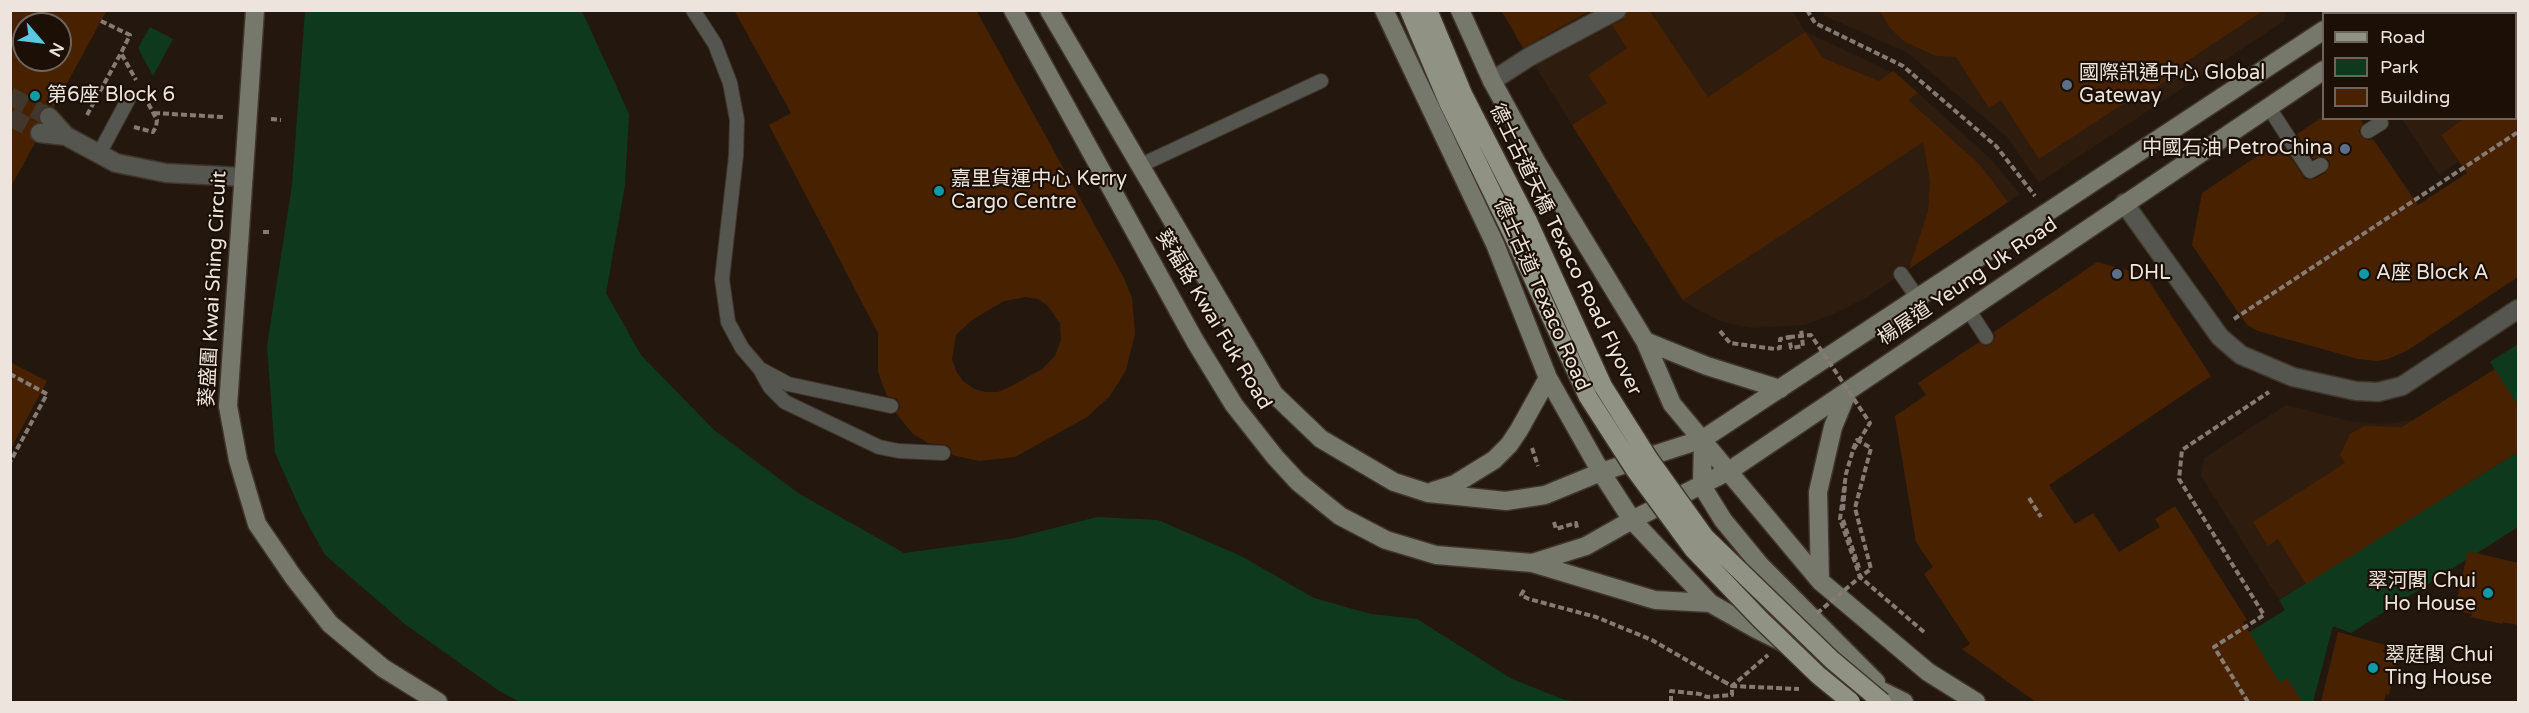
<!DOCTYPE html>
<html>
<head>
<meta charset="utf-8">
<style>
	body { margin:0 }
	#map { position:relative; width:2529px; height:713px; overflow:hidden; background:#24180e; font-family:"Varela Round",sans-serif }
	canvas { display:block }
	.frame { position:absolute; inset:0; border:12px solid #ede4dd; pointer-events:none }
	.legend { position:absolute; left:2322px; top:12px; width:195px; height:108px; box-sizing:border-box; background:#1b0f06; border:2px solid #6f645c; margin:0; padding:8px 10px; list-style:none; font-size:18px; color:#ede4dd }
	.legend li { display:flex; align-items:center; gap:12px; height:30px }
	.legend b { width:30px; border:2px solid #6f645c }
	.north { position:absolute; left:12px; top:12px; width:60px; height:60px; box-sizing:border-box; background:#1b0f06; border:2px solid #6f645c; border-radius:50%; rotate:118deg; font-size:16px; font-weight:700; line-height:24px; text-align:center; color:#ede4dd }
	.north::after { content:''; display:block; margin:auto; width:21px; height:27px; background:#58c9e3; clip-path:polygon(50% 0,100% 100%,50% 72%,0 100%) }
</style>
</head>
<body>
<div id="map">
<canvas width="2529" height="713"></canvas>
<div class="frame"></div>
<ul class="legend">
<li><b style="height:8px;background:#909283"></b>Road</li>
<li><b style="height:16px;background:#0e391c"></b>Park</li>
<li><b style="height:16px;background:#482200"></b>Building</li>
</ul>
<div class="north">N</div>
</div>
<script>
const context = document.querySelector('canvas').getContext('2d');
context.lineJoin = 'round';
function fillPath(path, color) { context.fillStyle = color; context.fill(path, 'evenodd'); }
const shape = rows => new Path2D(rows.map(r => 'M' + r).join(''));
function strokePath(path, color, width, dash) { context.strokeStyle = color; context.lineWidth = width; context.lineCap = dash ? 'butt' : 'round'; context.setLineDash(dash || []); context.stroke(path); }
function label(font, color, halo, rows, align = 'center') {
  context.font = font + ' "Varela Round","Noto Sans TC",sans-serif'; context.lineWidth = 4.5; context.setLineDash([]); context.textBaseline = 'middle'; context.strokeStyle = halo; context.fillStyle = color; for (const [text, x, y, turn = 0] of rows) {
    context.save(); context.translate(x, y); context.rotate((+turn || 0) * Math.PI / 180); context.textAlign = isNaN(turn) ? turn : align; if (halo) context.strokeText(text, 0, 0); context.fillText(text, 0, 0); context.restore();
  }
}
fillPath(shape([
	[1637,11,1792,11,1806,32,1898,75,1991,159,2020,194,1869,296,1829,316,1804,325,1751,328,1723,322,1700,311,1682,300,1535,66],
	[1822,11,2286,11,2284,21,2039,183,2007,137,1908,53,1825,16],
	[2479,11,2518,11,2518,122,2439,175,2402,119,2516,118,2516,14,2475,13],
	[2495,369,2518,406,2518,452,2279,600,2201,476,2204,458,2286,405,2350,421,2384,424,2399,422,2413,420]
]), '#2e1c0e');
fillPath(shape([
	[305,11,582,11,629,114,625,185,606,293,641,355,714,430,798,493,904,553,1015,538,1097,517,1158,520,1241,556,1314,598,1371,614,1417,619,1512,679,1565,700,1579,702,520,702,498,690,406,625,325,555,302,513,275,453,267,346,292,185],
	[150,27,173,39,153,76,138,48],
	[2518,344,2518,406,2490,362],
	[2518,452,2518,527,2351,633,2333,626,2313,702,2254,702,2221,650,2285,610,2279,600]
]), '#0e391c');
fillPath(shape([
	[10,10,107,10,54,107,47,106,42,108,38,114,39,122,31,127,30,137,35,143,10,188],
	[24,24,60,24,60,60,24,60],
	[734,10,976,10,1123,276,1132,298,1135,334,1126,370,1110,396,1087,417,1015,457,979,461,952,455,951,449,947,445,928,443,913,434,896,413,900,408,899,403,897,399,887,396,878,372,878,333,769,125,791,113],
	[1026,297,1038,299,1047,305,1060,323,1061,340,1055,356,1042,369,1010,387,998,392,985,392,974,389,963,381,956,371,952,359,956,335,972,320,1004,301],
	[1501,10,1592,10,1523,48],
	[1628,10,1649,10,1708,97,1805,32,1823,58,1879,81,1893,71,1918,93,1908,100,1980,165,2008,202,1909,269,1928,211,1930,181,1923,142,1683,300,1572,125,1607,103,1588,75,1627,48,1612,25,1623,20],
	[1879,10,2264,10,2181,65,2183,69,2146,94,2144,90,2039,159,2001,100,1989,108,1956,57,1936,56,1905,42,1890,28],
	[2321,118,2360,118,2363,124,2359,131,2361,136,2368,140,2373,139,2418,205,2467,173,2441,135,2465,118,2518,118,2518,277,2408,350,2388,359,2377,361,2358,359,2258,331,2247,325,2192,245,2202,193,2268,149,2270,152,2282,144,2305,179,2314,179,2325,173,2330,166,2329,160,2322,156,2313,159,2297,134],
	[2097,262,2145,275,2211,376,2049,485,2075,524,2093,513,2119,552,2160,527,2155,519,2175,506,2247,620,2243,622,2280,683,2287,678,2302,702,2036,702,1962,649,1970,644,1924,574,1933,567,1916,542,1895,416,1926,395,1918,383,1979,342,1986,346,1991,344,1995,337,1994,332],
	[10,362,47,381,10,450],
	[2495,369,2518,406,2518,452,2306,584,2278,539,2268,546,2253,522,2345,463,2340,455,2350,434,2364,426,2402,427],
	[2468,551,2518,563,2518,625,2503,622,2502,624,2471,617,2472,614,2463,612,2465,601,2457,599],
	[2338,632,2385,645,2383,652,2395,655,2393,664,2396,665,2389,695,2386,694,2384,702,2321,702]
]), '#482200');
strokePath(shape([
	[10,96,49,117],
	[10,117,40,133]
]), '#42372d', 18, [18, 9]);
const lane = shape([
	[693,10,715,44,730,83,737,120,736,156,722,279,728,322,742,348,760,369,770,387,785,402,879,447,899,451,943,453],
	[2268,106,2310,171,2321,165],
	[2368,131,2381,123,2378,118],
	[99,154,129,98],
	[1139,166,1321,81],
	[1901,274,1917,297],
	[1968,309,1986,337],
	[762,370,788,384,891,406]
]);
const street = shape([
	[1492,81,1529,57,1617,10],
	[49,117,66,136,116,163,166,173,243,177],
	[40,133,66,136],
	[2124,203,2220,337,2241,355,2293,377,2356,391,2378,392,2402,386,2518,309]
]);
const secondary = shape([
	[255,10,228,406,238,460,257,524,294,578,330,624,383,668,438,702],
	[1013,10,1195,341,1234,405,1275,457,1298,482,1340,516,1386,540,1436,555,1532,563,1586,546,1632,520,1729,471,2324,70],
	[1049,10,1274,394,1321,439,1394,482,1428,493,1506,501,1545,495,1601,472,1703,439,2324,30],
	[1384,10,1495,244,1548,378,1601,472,1632,520,1710,603,1756,629,1904,702],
	[1460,10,1492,81,1537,163,1645,341,1672,404,1820,581,1928,672,1976,702],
	[2348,14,2353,10],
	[2413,14,2418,10],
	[1645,341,1707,366,1780,389],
	[1703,439,1702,486,1723,520,1760,565,1876,682],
	[1433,491,1455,484,1494,460,1509,445,1519,430,1548,378],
	[1532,563,1655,600,1710,603],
	[1820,581,1818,492,1833,427,1847,393]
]);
const primary = shape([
	[1409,10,1448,102,1510,229],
	[1428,10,1463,94,1528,221]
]);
strokePath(lane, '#40352b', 16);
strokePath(street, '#40352b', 21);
strokePath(secondary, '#40352b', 21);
strokePath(primary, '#40352b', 21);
strokePath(shape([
	[1807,10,1815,23,1903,66,1996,146,2035,196],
	[101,21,130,35,121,53,136,80],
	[154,113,223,117],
	[87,115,121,53],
	[271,119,281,120],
	[134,127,153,132,156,127,157,120,148,103],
	[263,232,272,232],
	[2234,319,2518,132],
	[1720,331,1730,343,1775,349,1780,348,1780,339,1789,337,1791,348,1803,346,1801,329],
	[10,374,47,394,10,462],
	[1532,448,1538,466],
	[1853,449,1857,440,1871,448,1855,508,1871,569,1860,577,1924,632],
	[2029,498,2041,517],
	[1843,510,1845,485],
	[1843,520,1859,568],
	[1554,522,1556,529,1576,523,1577,528],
	[1524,590,1521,595,1529,599,1596,617,1652,640,1723,681],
	[1671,702,1671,691,1700,694,1707,697,1732,695,1732,686,1799,689],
	[2248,702,2214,647,2264,615,2179,479,2182,450,2269,392]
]), '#867b73', 4, [6, 3]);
strokePath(lane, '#55564f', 14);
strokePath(street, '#55564f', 18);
strokePath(secondary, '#76786c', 18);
strokePath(primary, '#909283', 18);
const primaryBridge = shape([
	[1528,221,1603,386,1649,459,1705,537,1832,660,1882,702],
	[1510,229,1588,397,1635,470,1693,549,1761,620,1818,675,1851,702]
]);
strokePath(primaryBridge, '#40352b', 21, []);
strokePath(shape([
	[1789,337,1811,335,1870,423,1853,450,1846,474,1840,519,1860,577,1815,615],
	[1723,681,1732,686,1768,655]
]), '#867b73', 4, [6, 3]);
strokePath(primaryBridge, '#909283', 18);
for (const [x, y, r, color] of [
	[2067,85,6,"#5c6f8a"],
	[35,96,6,"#0f9aa8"],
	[2345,149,6,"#5c6f8a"],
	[939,191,6,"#0f9aa8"],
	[2117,274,6,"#5c6f8a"],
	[2364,274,6,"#0f9aa8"],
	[2488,593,6,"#0f9aa8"],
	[2373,668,6,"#0f9aa8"]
]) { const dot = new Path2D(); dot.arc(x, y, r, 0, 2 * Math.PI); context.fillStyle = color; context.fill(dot); strokePath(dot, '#1b0f06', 2); }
label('20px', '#ede4dd', '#1b0f06', [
	["國際訊通中心 Global",2079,74],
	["Gateway",2079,97],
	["第6座 Block 6",47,96],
	["中國石油 PetroChina",2333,149,"right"],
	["嘉里貨運中心 Kerry",951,180],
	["Cargo Centre",951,203],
	["DHL",2129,274],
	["A座 Block A",2376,274],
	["翠河閣 Chui",2476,582,"right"],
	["Ho House",2476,605,"right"],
	["翠庭閣 Chui",2385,656],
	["Ting House",2385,679]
], 'left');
label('20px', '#ede4dd', '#1b0f06', [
	["德士古道天橋 Texaco Road Flyover",1565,250,64],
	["楊屋道 Yeung Uk Road",1968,282,-34],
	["葵盛圍 Kwai Shing Circuit",214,289,-87],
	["德士古道 Texaco Road",1541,295,66],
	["葵福路 Kwai Fuk Road",1213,320,59]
]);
</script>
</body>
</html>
